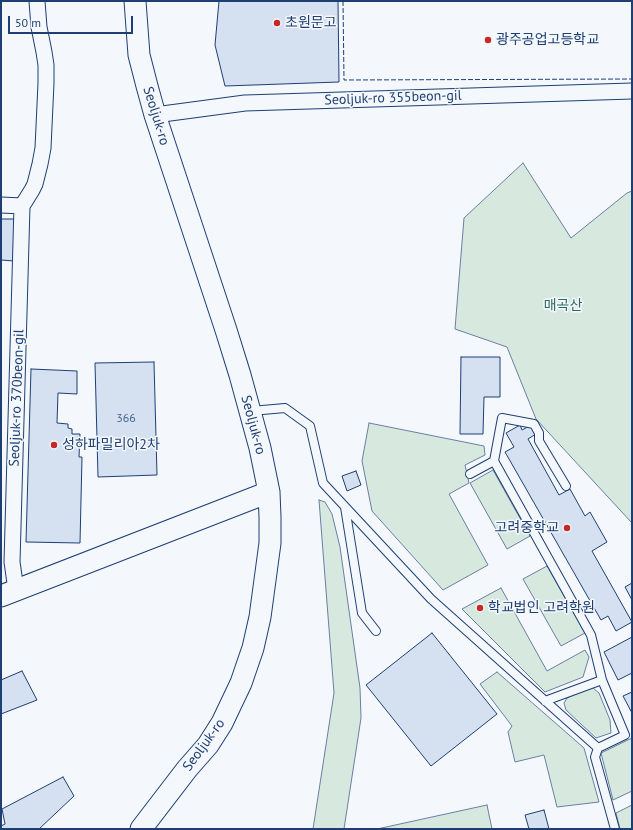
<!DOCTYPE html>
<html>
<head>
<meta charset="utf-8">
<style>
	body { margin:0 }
	#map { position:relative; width:633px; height:830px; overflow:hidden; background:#f4f7fb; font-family:"PT Sans",sans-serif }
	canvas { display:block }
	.frame { position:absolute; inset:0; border:2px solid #1d3f73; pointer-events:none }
	.scale { position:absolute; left:8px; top:16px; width:125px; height:18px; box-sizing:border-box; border:2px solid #1d3f73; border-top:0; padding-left:5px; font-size:12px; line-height:14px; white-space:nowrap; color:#1d3f73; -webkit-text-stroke:3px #f4f7fb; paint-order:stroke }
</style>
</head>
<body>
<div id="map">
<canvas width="633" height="830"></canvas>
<div class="frame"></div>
<div class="scale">50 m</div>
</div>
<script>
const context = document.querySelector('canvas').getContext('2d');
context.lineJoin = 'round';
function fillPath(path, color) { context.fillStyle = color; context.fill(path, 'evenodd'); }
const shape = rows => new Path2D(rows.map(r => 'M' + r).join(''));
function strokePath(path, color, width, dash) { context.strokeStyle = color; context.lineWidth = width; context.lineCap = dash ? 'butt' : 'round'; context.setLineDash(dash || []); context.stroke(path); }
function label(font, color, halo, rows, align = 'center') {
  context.font = font + ' "PT Sans","Noto Sans KR",sans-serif'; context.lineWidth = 3; context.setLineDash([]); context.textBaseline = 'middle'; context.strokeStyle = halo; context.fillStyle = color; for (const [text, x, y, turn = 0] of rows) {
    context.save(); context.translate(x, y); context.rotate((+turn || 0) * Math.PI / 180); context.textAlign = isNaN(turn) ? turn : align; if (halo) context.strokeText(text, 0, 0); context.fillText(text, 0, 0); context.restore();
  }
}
const green = shape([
	[523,163,571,238,627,193,632,191,632,523,536,419,507,347,455,329,464,218,523,163],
	[369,423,484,446,485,455,465,465,469,483,449,494,488,565,443,590,372,511,362,461,369,423],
	[493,470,530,536,507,549,470,483,493,470],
	[319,500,325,502,332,514,340,547,360,688,361,718,344,829,313,829,334,693,319,500],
	[547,566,585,633,561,646,523,579,547,566],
	[501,588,547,671,585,650,589,657,583,677,545,692,462,609,501,588],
	[497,672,584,748,599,802,557,807,544,755,515,762,508,732,512,726,480,684,497,672],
	[592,687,599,693,610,720,611,733,596,738,566,710,564,703,567,698,592,687],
	[632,738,632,791,613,800,601,753,632,738],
	[487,805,492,829,377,829,487,805],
	[632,805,632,829,620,829,616,813,632,805]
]);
fillPath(green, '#d7e8df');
strokePath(green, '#687fa3', 1);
const building = shape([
	[219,1,338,1,339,82,225,86,215,45,219,1],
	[1,219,15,219,14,261,1,260,1,219],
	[461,357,500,357,500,397,484,397,483,434,460,434,461,357],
	[154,362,157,475,98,477,95,363,154,362],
	[31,369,77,371,77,394,58,393,57,423,68,424,68,428,72,429,72,434,80,434,79,457,82,457,80,543,26,542,31,369],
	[520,425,522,430,531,425,536,434,528,439,559,495,570,489,585,516,590,512,607,542,592,551,632,622,616,631,608,616,601,620,505,452,514,447,506,433,520,425],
	[356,471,361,485,347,491,342,476,356,471],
	[632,583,632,600,625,587,632,583],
	[432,633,497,714,431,766,366,685,432,633],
	[632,637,632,673,618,680,604,652,632,637],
	[22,671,37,700,1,714,1,680,22,671],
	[632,692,632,713,623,696,632,692],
	[63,777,74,796,39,829,1,829,1,826,5,824,2,809,63,777],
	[544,810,549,829,529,829,525,815,544,810]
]);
fillPath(building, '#d5e0f0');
strokePath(building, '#1d3f73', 1);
const lane = shape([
	[251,411,285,408,310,426,323,483,431,599,598,748,595,757,615,829],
	[470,474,494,461],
	[566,486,539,441,539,433,534,424,502,418,494,461,591,635,602,680,625,735,598,748],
	[345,507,362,613,376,631],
	[545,701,602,680]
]);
const street = shape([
	[155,115,245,103,632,91],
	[1,205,22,206],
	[22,206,32,190,35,184,40,164,43,148,46,83,46,65,44,52,39,27,37,1],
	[16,590,12,562,22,206]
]);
const secondary = shape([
	[135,1,139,55,147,86,155,115,226,330,240,375,260,448,269,492,270,517,270,543,260,617,253,648,241,683,222,723,208,745,187,769,141,829],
	[1,596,269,492]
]);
strokePath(lane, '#1d3f73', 10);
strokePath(street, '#1d3f73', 17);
strokePath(secondary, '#1d3f73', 23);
strokePath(lane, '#f4f7fb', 8);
strokePath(street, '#f4f7fb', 15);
strokePath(secondary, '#f4f7fb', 21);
strokePath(shape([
	[343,1,344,80,632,79]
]), '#1d3f73', 1, [5, 2]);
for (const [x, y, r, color] of [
	[277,23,4,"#c62828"],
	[488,40,4,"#c62828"],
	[54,445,4,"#c62828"],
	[567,528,4,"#c62828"],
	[480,608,4,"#c62828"]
]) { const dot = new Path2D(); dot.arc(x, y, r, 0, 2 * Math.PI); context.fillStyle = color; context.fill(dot); strokePath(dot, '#f4f7fb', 1.5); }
label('12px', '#4b6792', null, [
	["366",126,419]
]);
label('14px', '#1d3f73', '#f4f7fb', [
	["초원문고",285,23],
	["광주공업고등학교",496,40],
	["성하파밀리아2차",62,445],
	["고려중학교",559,528,"right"],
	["학교법인 고려학원",488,608]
], 'left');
label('14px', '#1d3f73', '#f4f7fb', [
	["Seoljuk-ro 355beon-gil",393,98,-2],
	["Seoljuk-ro",156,116,73],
	["Seoljuk-ro 370beon-gil",17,398,-88],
	["Seoljuk-ro",253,425,75],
	["Seoljuk-ro",204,745,-54]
]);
label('14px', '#2c6c60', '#f4f7fb', [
	["매곡산",563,306]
]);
</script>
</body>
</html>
